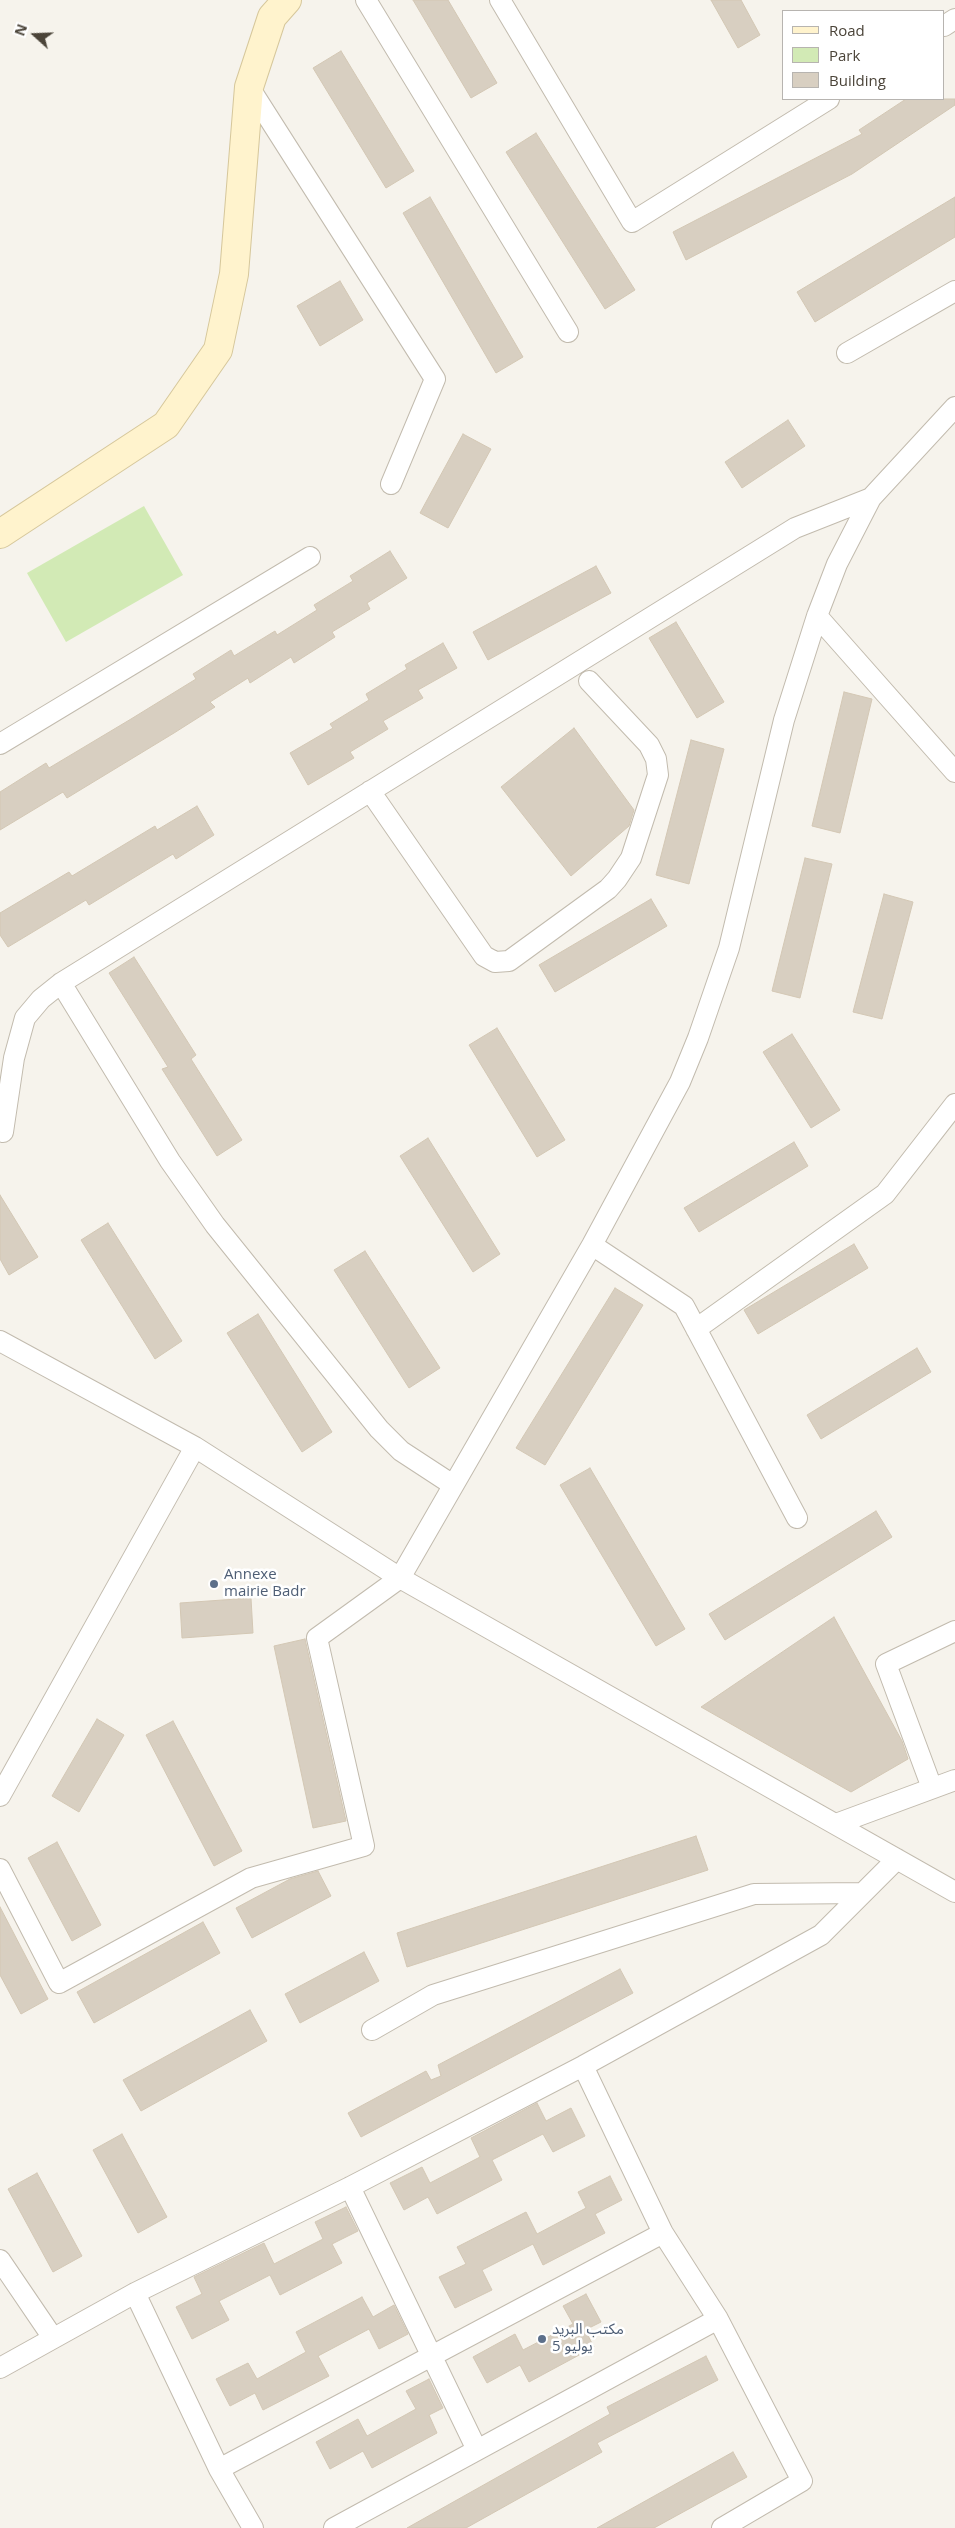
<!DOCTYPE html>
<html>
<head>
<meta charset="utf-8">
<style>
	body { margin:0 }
	#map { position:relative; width:955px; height:2528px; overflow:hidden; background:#f6f3ec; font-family:"Open Sans",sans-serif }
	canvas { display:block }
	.legend { position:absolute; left:782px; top:10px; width:162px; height:90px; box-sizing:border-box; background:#fff; border:1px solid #b7b4b0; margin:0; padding:6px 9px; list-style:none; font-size:15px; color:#4b4439 }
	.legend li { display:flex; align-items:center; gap:10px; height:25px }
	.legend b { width:25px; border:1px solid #b7b4b0 }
	.north { position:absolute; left:10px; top:10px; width:50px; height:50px; -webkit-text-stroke:4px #fff; paint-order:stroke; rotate:290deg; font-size:14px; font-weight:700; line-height:20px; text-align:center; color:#4b4439 }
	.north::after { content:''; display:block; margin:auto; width:18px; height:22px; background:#4b4439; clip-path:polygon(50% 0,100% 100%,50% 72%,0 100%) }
</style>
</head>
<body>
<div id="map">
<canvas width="955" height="2528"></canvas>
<ul class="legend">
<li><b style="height:6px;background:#fff3cd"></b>Road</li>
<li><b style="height:14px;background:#d2eab5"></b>Park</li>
<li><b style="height:14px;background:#d8cfc1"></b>Building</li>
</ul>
<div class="north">N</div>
</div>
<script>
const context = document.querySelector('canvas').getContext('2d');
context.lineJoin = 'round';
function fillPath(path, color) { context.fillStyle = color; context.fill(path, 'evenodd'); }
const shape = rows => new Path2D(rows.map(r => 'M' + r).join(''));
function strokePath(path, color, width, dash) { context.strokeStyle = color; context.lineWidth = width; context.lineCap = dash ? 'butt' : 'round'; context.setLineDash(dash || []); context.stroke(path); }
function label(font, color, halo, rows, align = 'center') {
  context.font = font + ' "Open Sans","Noto Sans Arabic",sans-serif'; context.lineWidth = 5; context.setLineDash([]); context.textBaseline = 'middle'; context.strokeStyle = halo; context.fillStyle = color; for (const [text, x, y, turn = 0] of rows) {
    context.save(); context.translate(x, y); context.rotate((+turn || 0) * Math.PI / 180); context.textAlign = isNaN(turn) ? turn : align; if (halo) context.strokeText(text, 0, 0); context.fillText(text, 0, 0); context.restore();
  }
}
fillPath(shape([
	[144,506,183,575,66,642,27,573]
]), '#d2eab5');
const building = shape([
	[413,0,448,0,497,83,471,98,413,0],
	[711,0,741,0,760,35,738,48,711,0],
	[341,51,414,171,386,188,313,68,341,51],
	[906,99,955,99,955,105,852,174,686,260,673,232,862,134,859,130,906,99],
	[536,133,635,290,605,309,506,152,536,133],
	[430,197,523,357,496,373,403,213,430,197],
	[955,197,955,237,815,322,797,292,955,197],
	[340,281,363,320,320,346,297,306,340,281],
	[788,420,805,446,742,488,725,462,788,420],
	[463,434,491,449,448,528,420,513,463,434],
	[390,551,407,578,367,603,370,609,332,632,335,637,294,663,291,657,250,683,248,678,210,702,215,707,174,733,67,798,63,792,0,830,0,792,46,763,49,768,131,719,196,679,193,674,231,650,234,656,275,631,277,635,317,610,314,605,353,581,350,576,390,551],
	[596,566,611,593,488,660,473,632,596,566],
	[676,622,724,702,697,718,649,638,676,622],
	[443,643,457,668,418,690,423,698,383,721,388,729,350,752,354,758,308,785,290,753,333,728,330,724,369,700,366,694,407,669,405,665,443,643],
	[844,692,872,699,840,833,812,826,844,692],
	[574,728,634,810,629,826,571,876,501,787,574,728],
	[691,740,724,749,689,884,656,875,691,740],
	[197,806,214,835,176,859,173,854,89,905,86,900,8,947,0,935,0,913,69,872,72,876,155,826,157,830,197,806],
	[805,858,832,864,800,998,772,991,805,858],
	[884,894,913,902,882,1019,853,1012,884,894],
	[651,899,667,926,555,992,539,965,651,899],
	[134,957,196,1055,191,1059,242,1140,217,1156,162,1069,168,1067,109,973,134,957],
	[497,1028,565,1140,537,1157,469,1045,497,1028],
	[792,1034,840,1110,811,1128,763,1052,792,1034],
	[428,1138,500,1254,473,1272,400,1156,428,1138],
	[794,1142,808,1166,699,1232,684,1208,794,1142],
	[0,1195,38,1257,9,1275,0,1259,0,1195],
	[108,1223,182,1341,155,1359,81,1240,108,1223],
	[854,1244,868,1268,758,1334,744,1310,854,1244],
	[365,1251,440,1368,409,1388,334,1270,365,1251],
	[615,1288,643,1305,545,1465,516,1448,615,1288],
	[258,1314,332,1432,302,1452,227,1333,258,1314],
	[917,1348,931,1372,821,1439,807,1415,917,1348],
	[590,1468,685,1629,656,1646,560,1485,590,1468],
	[876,1511,892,1537,725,1640,709,1614,876,1511],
	[251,1598,253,1633,182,1638,180,1603,251,1598],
	[834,1617,902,1741,908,1759,851,1792,701,1707,834,1617],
	[305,1639,346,1821,313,1828,274,1646,305,1639],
	[97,1719,124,1735,79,1812,52,1796,97,1719],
	[173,1721,242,1851,214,1866,146,1735,173,1721],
	[696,1836,708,1870,407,1967,397,1933,696,1836],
	[57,1842,101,1925,72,1941,28,1858,57,1842],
	[318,1871,331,1896,252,1938,236,1908,290,1879,318,1871],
	[0,1907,48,1999,21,2014,0,1975,0,1907],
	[203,1922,220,1953,94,2023,77,1992,203,1922],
	[364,1952,379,1981,300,2023,285,1994,364,1952],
	[620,1969,633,1993,361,2137,348,2113,426,2071,431,2080,441,2076,438,2065,620,1969],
	[250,2010,267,2041,141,2111,123,2080,250,2010],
	[537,2103,546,2121,571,2108,585,2136,553,2152,543,2134,492,2160,502,2180,437,2214,428,2197,404,2210,390,2183,422,2167,430,2183,480,2157,471,2138,537,2103],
	[122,2134,167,2217,138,2233,93,2150,122,2134],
	[37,2173,82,2256,53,2272,8,2189,37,2173],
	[610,2176,622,2200,595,2214,605,2233,543,2265,533,2244,482,2270,492,2290,455,2308,439,2277,466,2264,457,2247,526,2212,537,2234,586,2208,578,2192,610,2176],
	[346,2207,358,2231,332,2244,342,2263,280,2295,270,2275,219,2301,229,2320,192,2339,176,2307,202,2294,194,2277,264,2243,274,2264,323,2239,315,2222,346,2207],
	[586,2294,601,2322,585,2330,594,2347,529,2382,520,2365,487,2383,473,2357,515,2334,523,2350,573,2324,563,2306,586,2294],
	[362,2297,373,2317,394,2305,408,2334,379,2349,369,2329,318,2356,329,2376,263,2410,255,2393,230,2406,216,2379,248,2363,257,2379,306,2352,296,2332,362,2297],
	[706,2356,718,2380,597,2443,602,2452,466,2528,407,2528,610,2414,607,2407,706,2356],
	[429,2379,443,2408,429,2415,437,2433,372,2468,363,2451,330,2469,316,2442,358,2419,367,2436,416,2409,406,2391,429,2379],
	[733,2452,747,2477,654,2528,597,2528,733,2452]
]);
fillPath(building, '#d8cfc1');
strokePath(building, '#d3c7b4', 1);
const street = shape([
	[366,0,568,332],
	[500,0,632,222,829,99],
	[944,26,955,19],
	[249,87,435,379,391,484],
	[847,353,955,291],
	[817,616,955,772],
	[0,744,310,557],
	[370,791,484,956,495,962,509,961,608,889,617,879,631,858,658,775,656,759,649,745,589,681],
	[61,983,170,1161,215,1225,379,1429,401,1451,453,1485],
	[3,1132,14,1058,25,1018,41,999,61,983,795,528,871,498],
	[592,1245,684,1306,797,1518],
	[696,1329,885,1194,955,1104],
	[0,1341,195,1447,400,1578,955,1892],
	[932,1788,886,1664,955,1631],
	[0,1796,195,1447],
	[836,1824,955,1780],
	[0,1869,59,1983,251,1878,364,1846,317,1638,400,1578,592,1245,680,1082,698,1038,729,948,784,720,817,616,837,564,871,498,955,407],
	[372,2030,433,1995,754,1894,863,1893],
	[583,2066,663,2233,718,2319,802,2481,722,2528],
	[350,2187,477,2450],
	[0,2260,53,2338],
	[135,2293,219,2469,253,2528],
	[0,2368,135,2293,350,2187,583,2066,821,1935,897,1859],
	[219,2469,663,2233],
	[334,2528,718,2319]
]);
const secondary = shape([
	[0,534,166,425,218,350,234,274,249,87,272,17,287,0]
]);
strokePath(street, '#c2bbae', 22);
strokePath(secondary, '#d6c79b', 30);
strokePath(street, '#fff', 20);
strokePath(secondary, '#fff3cd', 28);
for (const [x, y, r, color] of [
	[214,1584,5,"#5c6f8a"],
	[542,2339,5,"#5c6f8a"]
]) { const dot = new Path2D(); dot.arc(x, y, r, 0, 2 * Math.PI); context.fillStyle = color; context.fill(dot); strokePath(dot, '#fff', 2); }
label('15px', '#4e5e75', '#fff', [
	["Annexe",224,1575],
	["mairie Badr",224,1592],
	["مكتب البريد",552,2330],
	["5 يوليو",552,2347]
], 'left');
</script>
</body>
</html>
